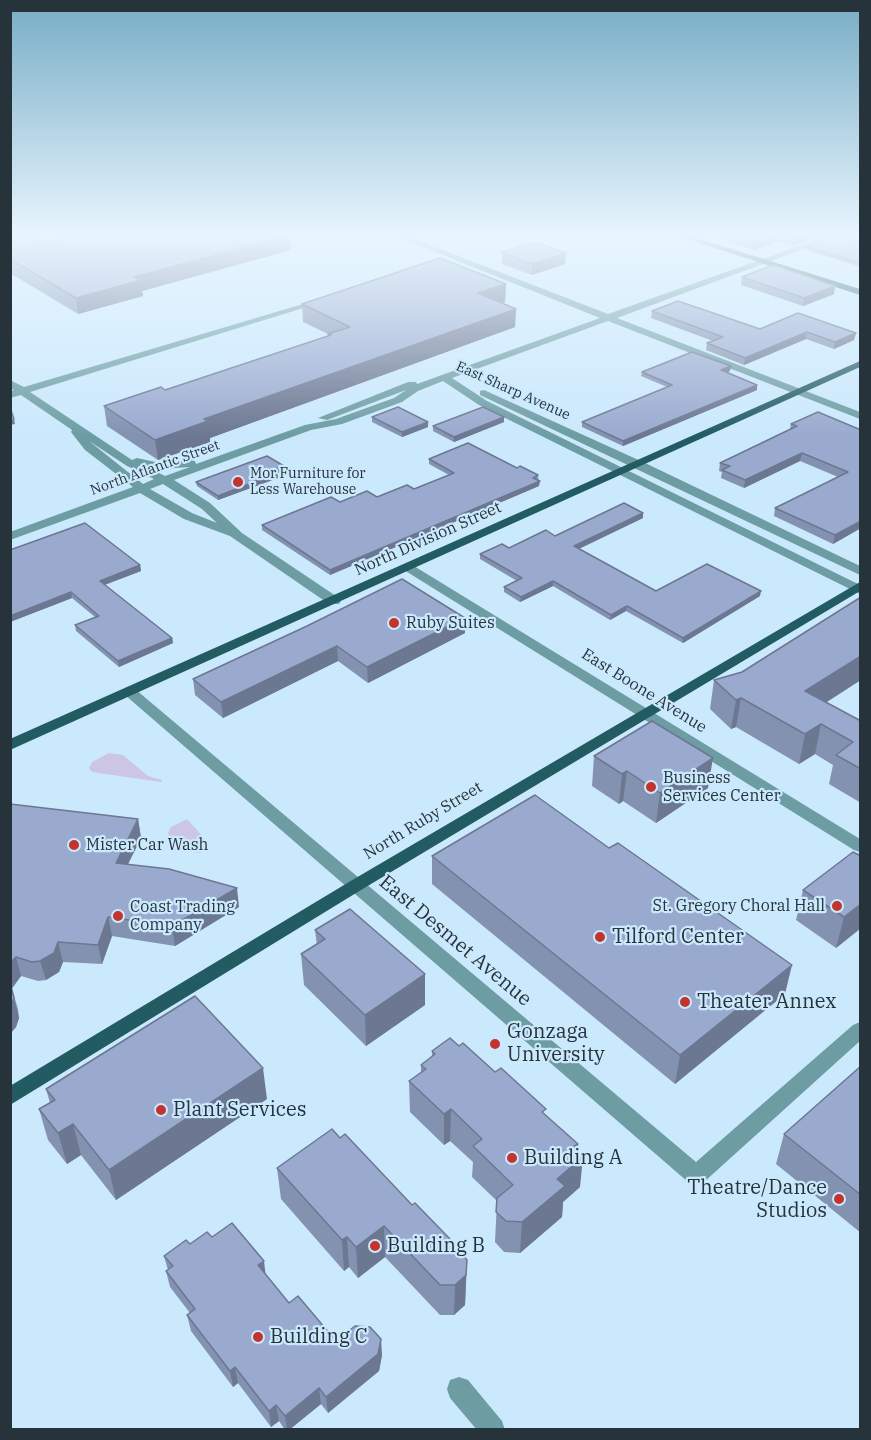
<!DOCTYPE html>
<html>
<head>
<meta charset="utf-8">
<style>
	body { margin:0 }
	#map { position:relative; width:871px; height:1440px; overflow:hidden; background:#cbe9fd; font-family:"IBM Plex Serif",serif }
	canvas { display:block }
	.frame { position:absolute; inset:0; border:12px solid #27333b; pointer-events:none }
</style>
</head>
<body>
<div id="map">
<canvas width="871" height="1440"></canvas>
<div class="frame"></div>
</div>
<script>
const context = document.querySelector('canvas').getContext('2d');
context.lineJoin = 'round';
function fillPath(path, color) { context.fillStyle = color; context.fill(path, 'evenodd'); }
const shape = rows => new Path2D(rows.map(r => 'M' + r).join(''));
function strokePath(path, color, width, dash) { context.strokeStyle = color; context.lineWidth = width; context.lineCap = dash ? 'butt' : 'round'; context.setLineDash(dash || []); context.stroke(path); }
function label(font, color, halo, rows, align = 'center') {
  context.font = font + ' "IBM Plex Serif",serif'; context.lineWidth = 4.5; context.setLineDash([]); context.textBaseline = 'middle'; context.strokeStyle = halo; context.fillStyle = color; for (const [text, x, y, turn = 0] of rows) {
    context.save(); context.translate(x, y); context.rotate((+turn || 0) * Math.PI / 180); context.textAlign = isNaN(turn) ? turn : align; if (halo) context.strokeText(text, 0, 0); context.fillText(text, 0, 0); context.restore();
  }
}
fillPath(shape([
	[109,753,123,755,148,776,162,780,161,782,92,772,89,768,92,762],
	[187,819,207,841,208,847,201,853,169,850,170,839,168,833,171,827]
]), '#ccc5e3');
fillPath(shape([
	[393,235,404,235,608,314,830,235,841,235,617,318,860,412,860,419,608,321,452,378,487,401,860,585,860,594,479,405,443,381,418,391,402,402,342,424,311,430,174,480,210,503,242,533,339,598,341,601,339,604,329,604,230,536,184,519,140,493,10,540,10,532,133,487,85,450,71,432,72,430,21,395,10,398,10,392,14,390,10,388,10,380,24,387,323,298,323,302,30,392,132,460,137,458,160,463,191,460,195,461,196,464,305,425,336,419,394,398,406,390,327,420,318,418,408,382,416,382,417,384,600,318,393,235],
	[89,441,127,466,154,479,143,484,89,441],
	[145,466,160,469,190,467,165,476,145,466],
	[163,484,202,509,217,523,192,513,150,489,163,484],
	[484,390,643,462,860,566,860,575,480,395,480,391,484,390],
	[409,563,860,839,860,852,854,850,404,570,403,567,409,563],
	[130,688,135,689,696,1162,853,1025,860,1022,860,1041,704,1182,696,1184,688,1182,125,695,123,692,130,688],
	[459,1377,468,1380,502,1421,505,1430,477,1430,450,1398,447,1389,450,1380,459,1377]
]), '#6d9da3');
fillPath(shape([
	[675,235,687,235,860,289,860,295,675,235],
	[860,361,860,367,10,750,10,739,860,361],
	[860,582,860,591,361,890,10,1105,10,1086,349,882,860,582]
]), '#225b62');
fillPath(shape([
	[10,235,44,243,76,235,290,235,291,250,142,291,143,296,78,314,10,273],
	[708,235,823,235,793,246,778,241,754,250],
	[861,239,861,267,807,250,807,246,856,241],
	[502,252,566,253,565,264,532,275,502,264],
	[742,277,834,294,803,306,741,285],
	[506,284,505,302,501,303,516,309,515,327,210,438,210,442,158,460,107,426,104,406,165,390,328,336,328,334,303,322,302,304],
	[652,311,760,329,856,333,854,340,834,349,806,339,744,365,706,350,707,343,713,341,651,318],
	[730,371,726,373,757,385,757,390,623,446,582,427,582,422,667,387,641,376,642,372],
	[372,417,428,422,428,427,402,437,372,422],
	[504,417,504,422,454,442,433,431,433,426],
	[791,424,861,430,861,528,833,544,774,516,775,508,838,477,800,461,744,488,721,478,722,472,719,471,720,463,790,429],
	[429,459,517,468,538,475,539,486,330,575,262,530,262,525,340,502,377,497,414,489,449,475,429,464],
	[284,470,277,473,278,478,218,500,197,486,196,482],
	[643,513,643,518,579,549,656,591,760,596,683,643,626,611,610,620,553,586,520,602,504,592,504,587,517,581,480,559,480,554,509,548],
	[10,550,140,565,141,571,105,585,172,638,173,643,119,667,76,631,75,625,95,617,72,598,10,622],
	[465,618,465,633,368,683,338,661,223,718,195,695,193,679,307,626],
	[714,680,826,703,861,721,861,803,829,784,833,765,815,754,799,764,736,727,731,729,710,709],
	[594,756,708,788,656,823,623,801,619,804,592,786],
	[10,804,138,819,141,838,128,864,239,907,175,946,112,936,102,964,63,962,59,972,46,980,38,981,21,976,12,989,18,1009,19,1018,16,1027,10,1034],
	[432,856,785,994,675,1084,432,884],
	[861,856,861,928,836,948,796,920,803,890],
	[315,930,425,974,425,1005,366,1046,304,985,301,954,317,945],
	[459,1046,546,1116,578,1144,577,1151,580,1187,563,1202,562,1217,520,1253,504,1252,495,1242,497,1201,472,1177,473,1162,450,1141,444,1145,410,1112,409,1081,421,1072,421,1065,432,1057,432,1051],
	[861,1066,861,1233,776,1164,784,1134],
	[46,1089,267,1099,116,1200,81,1155,67,1164,48,1140,39,1109,50,1103],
	[277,1168,412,1205,467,1260,465,1305,454,1315,440,1315,385,1257,358,1278,349,1267,344,1271,281,1199],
	[212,1237,266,1275,289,1303,336,1341,382,1355,379,1371,328,1413,321,1404,289,1430,285,1430,279,1421,271,1427,238,1383,233,1387,191,1331,187,1315,190,1313,170,1287,166,1271,168,1270,164,1256,190,1244]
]), '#8492b2');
fillPath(shape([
	[290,235,291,250,142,291,143,296,78,314,76,298,134,277],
	[776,235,779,235,778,241,754,250,755,242],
	[805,235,823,235,793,246,794,239],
	[566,253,565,264,532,275,532,264],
	[506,284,505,302,477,311,478,293],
	[835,286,834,294,803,306,804,298],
	[516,309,515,327,210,438,210,442,158,460,155,440,204,419],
	[807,332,806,339,744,365,745,358],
	[856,333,854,340,834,349,835,342],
	[731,366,730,371,720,375,721,370],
	[757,385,757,390,623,446,623,441],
	[504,417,504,422,454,442,454,437],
	[14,419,15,424,10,425,10,421],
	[428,422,428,427,402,437,402,432],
	[802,453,800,461,744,488,745,480],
	[284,466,284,470,273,475,272,470],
	[277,473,278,478,218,500,218,496],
	[540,481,539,486,330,575,330,570],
	[643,513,643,518,574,551,574,546],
	[861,521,861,528,833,544,835,535],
	[140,565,141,571,101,586,100,581],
	[553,581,553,586,520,602,521,597],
	[761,591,760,596,683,643,683,638],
	[71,592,72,598,10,622,10,616],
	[627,606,626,611,610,620,611,615],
	[465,618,465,633,368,683,367,667],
	[172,638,173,643,119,667,118,661],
	[337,646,338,661,223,718,221,702],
	[861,656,861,680,799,720,805,691],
	[741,698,736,727,731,729,736,700],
	[821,724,815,754,799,764,805,734],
	[713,758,708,788,656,823,660,793],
	[627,771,623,801,619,804,622,774],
	[138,819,141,838,119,882,116,863],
	[237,888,239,907,175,946,172,926],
	[861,904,861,928,836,948,844,917],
	[108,917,112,936,102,964,98,945],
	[58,942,63,962,59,972,46,980,40,961],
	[16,957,21,976,10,990,10,963],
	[792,965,785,994,675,1084,680,1055],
	[425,974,425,1005,366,1046,365,1015],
	[12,990,19,1018,16,1027,10,1034,10,1007],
	[263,1068,267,1099,116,1200,109,1170],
	[451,1109,450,1141,444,1145,444,1114],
	[73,1124,81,1155,67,1164,58,1133],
	[578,1144,576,1163,583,1157,580,1187,563,1202,562,1217,520,1253,522,1222,557,1179,573,1147],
	[384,1226,385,1257,358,1278,356,1247],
	[347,1237,349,1267,344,1271,342,1240],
	[467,1260,465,1305,454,1315,455,1285],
	[264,1261,266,1278,258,1265],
	[381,1339,382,1355,379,1371,328,1413,326,1397],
	[235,1367,238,1383,233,1387,230,1371],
	[319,1388,321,1404,289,1430,287,1430,285,1416],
	[276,1405,279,1421,271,1427,269,1411]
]), '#6c7791');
const building = shape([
	[10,235,30,235,44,243,79,235,289,235,134,277,141,280,76,298,10,259,10,235],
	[731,235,776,235,755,242,731,235],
	[782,235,805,235,794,239,782,235],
	[837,235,856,241,861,239,861,263,807,246,837,235],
	[536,242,566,253,532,264,502,252,536,242],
	[440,258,506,284,478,293,516,309,204,419,208,421,155,440,104,406,161,387,165,390,331,335,328,334,350,327,302,304,440,258],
	[773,265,835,286,804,298,742,277,773,265],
	[678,301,760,329,798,313,856,333,835,342,807,332,745,358,707,343,723,337,652,311,678,301],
	[692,352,731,366,721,370,757,385,623,441,582,422,672,385,642,372,692,352],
	[10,407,14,419,10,421,10,407],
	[398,407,428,422,402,432,372,417,398,407],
	[483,407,504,417,454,437,433,426,483,407],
	[818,412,861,430,861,521,835,535,775,508,848,472,802,453,745,480,722,470,730,466,720,463,797,426,791,424,818,412],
	[468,443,517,468,520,466,538,475,533,478,540,481,330,570,262,525,331,497,340,502,367,491,377,497,407,485,414,489,454,473,429,459,468,443],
	[267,456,284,466,272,470,277,473,218,496,196,482,267,456],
	[624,503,643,513,574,546,656,591,707,564,761,591,683,638,627,606,611,615,553,581,521,597,504,587,522,578,480,554,502,544,509,548,546,530,555,536,624,503],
	[85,523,140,565,100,581,172,638,118,661,75,625,99,616,71,592,10,616,10,550,85,523],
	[402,579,465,618,367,667,337,646,221,702,193,679,307,626,402,579],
	[861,597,861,656,805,691,861,721,861,769,836,755,853,742,821,724,805,734,741,698,736,700,714,680,742,672,861,597],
	[652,721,713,758,660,793,627,771,622,774,594,756,652,721],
	[535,795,609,848,618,843,792,965,680,1055,432,856,535,795],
	[10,804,138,819,116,863,169,869,237,888,172,926,108,917,98,945,58,942,54,953,40,961,32,962,16,957,10,963,10,804],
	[853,852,861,856,861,904,844,917,803,890,853,852],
	[350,909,425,974,365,1015,301,954,325,939,315,930,350,909],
	[10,987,12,990,14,998,10,1007,10,987],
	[195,996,263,1068,109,1170,73,1124,58,1133,39,1109,55,1100,46,1089,195,996],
	[450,1038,459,1046,463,1043,495,1072,501,1068,546,1109,542,1112,578,1144,573,1147,583,1157,557,1179,565,1186,522,1222,506,1221,496,1212,497,1198,513,1185,473,1146,482,1139,451,1109,444,1114,409,1081,426,1069,421,1065,435,1054,432,1051,450,1038],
	[861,1066,861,1195,784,1134,861,1066],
	[332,1129,340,1138,345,1134,412,1205,415,1203,450,1239,467,1260,466,1275,455,1285,440,1285,384,1226,356,1247,347,1237,342,1240,277,1168,332,1129],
	[232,1223,264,1261,258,1265,289,1303,298,1296,336,1341,355,1326,370,1327,381,1339,378,1354,326,1397,319,1388,285,1416,276,1405,269,1411,235,1367,230,1371,187,1315,195,1309,166,1271,173,1266,164,1256,186,1240,190,1244,207,1232,212,1237,232,1223]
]);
fillPath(building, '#9aaacf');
strokePath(building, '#6c7791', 1.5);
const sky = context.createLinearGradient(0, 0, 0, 436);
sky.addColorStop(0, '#77acc5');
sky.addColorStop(0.54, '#e8f5fe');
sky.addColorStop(1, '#e8f5fe00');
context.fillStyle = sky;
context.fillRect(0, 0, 871, 436);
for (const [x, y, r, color] of [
	[238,482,6,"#c2342d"],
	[394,623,6,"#c2342d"],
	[651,787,6,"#c2342d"],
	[74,845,6,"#c2342d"],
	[837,906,6,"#c2342d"],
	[118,916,6,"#c2342d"],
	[600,937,6,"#c2342d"],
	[685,1002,6,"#c2342d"],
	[495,1044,6,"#c2342d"],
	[161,1110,6,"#c2342d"],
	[512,1158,6,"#c2342d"],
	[839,1199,6,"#c2342d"],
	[375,1246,6,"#c2342d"],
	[258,1337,6,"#c2342d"]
]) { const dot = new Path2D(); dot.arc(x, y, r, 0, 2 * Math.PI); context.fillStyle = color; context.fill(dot); strokePath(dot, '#cbe9fd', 2); }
label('14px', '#27333b', '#cbe9fd', [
	["East Sharp Avenue",513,391,24],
	["North Atlantic Street",155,468,-20]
]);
label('14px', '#27333b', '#cbe9fd', [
	["Mor Furniture for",250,474],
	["Less Warehouse",250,490]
], 'left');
label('16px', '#27333b', '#cbe9fd', [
	["North Division Street",428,539,-24],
	["East Boone Avenue",644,691,32],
	["North Ruby Street",423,821,-31]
]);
label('16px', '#27333b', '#cbe9fd', [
	["Ruby Suites",406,623],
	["Business",663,778],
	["Services Center",663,796],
	["Mister Car Wash",86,845],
	["St. Gregory Choral Hall",825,906,"right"],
	["Coast Trading",130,907],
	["Company",130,925]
], 'left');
label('20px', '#27333b', '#cbe9fd', [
	["Tilford Center",612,937],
	["Theater Annex",697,1002],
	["Gonzaga",507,1032],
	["University",507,1055],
	["Plant Services",173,1110],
	["Building A",524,1158],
	["Theatre/Dance",827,1188,"right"],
	["Studios",827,1211,"right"],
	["Building B",387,1246],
	["Building C",270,1337]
], 'left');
label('20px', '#27333b', '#cbe9fd', [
	["East Desmet Avenue",455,941,40]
]);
</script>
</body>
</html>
